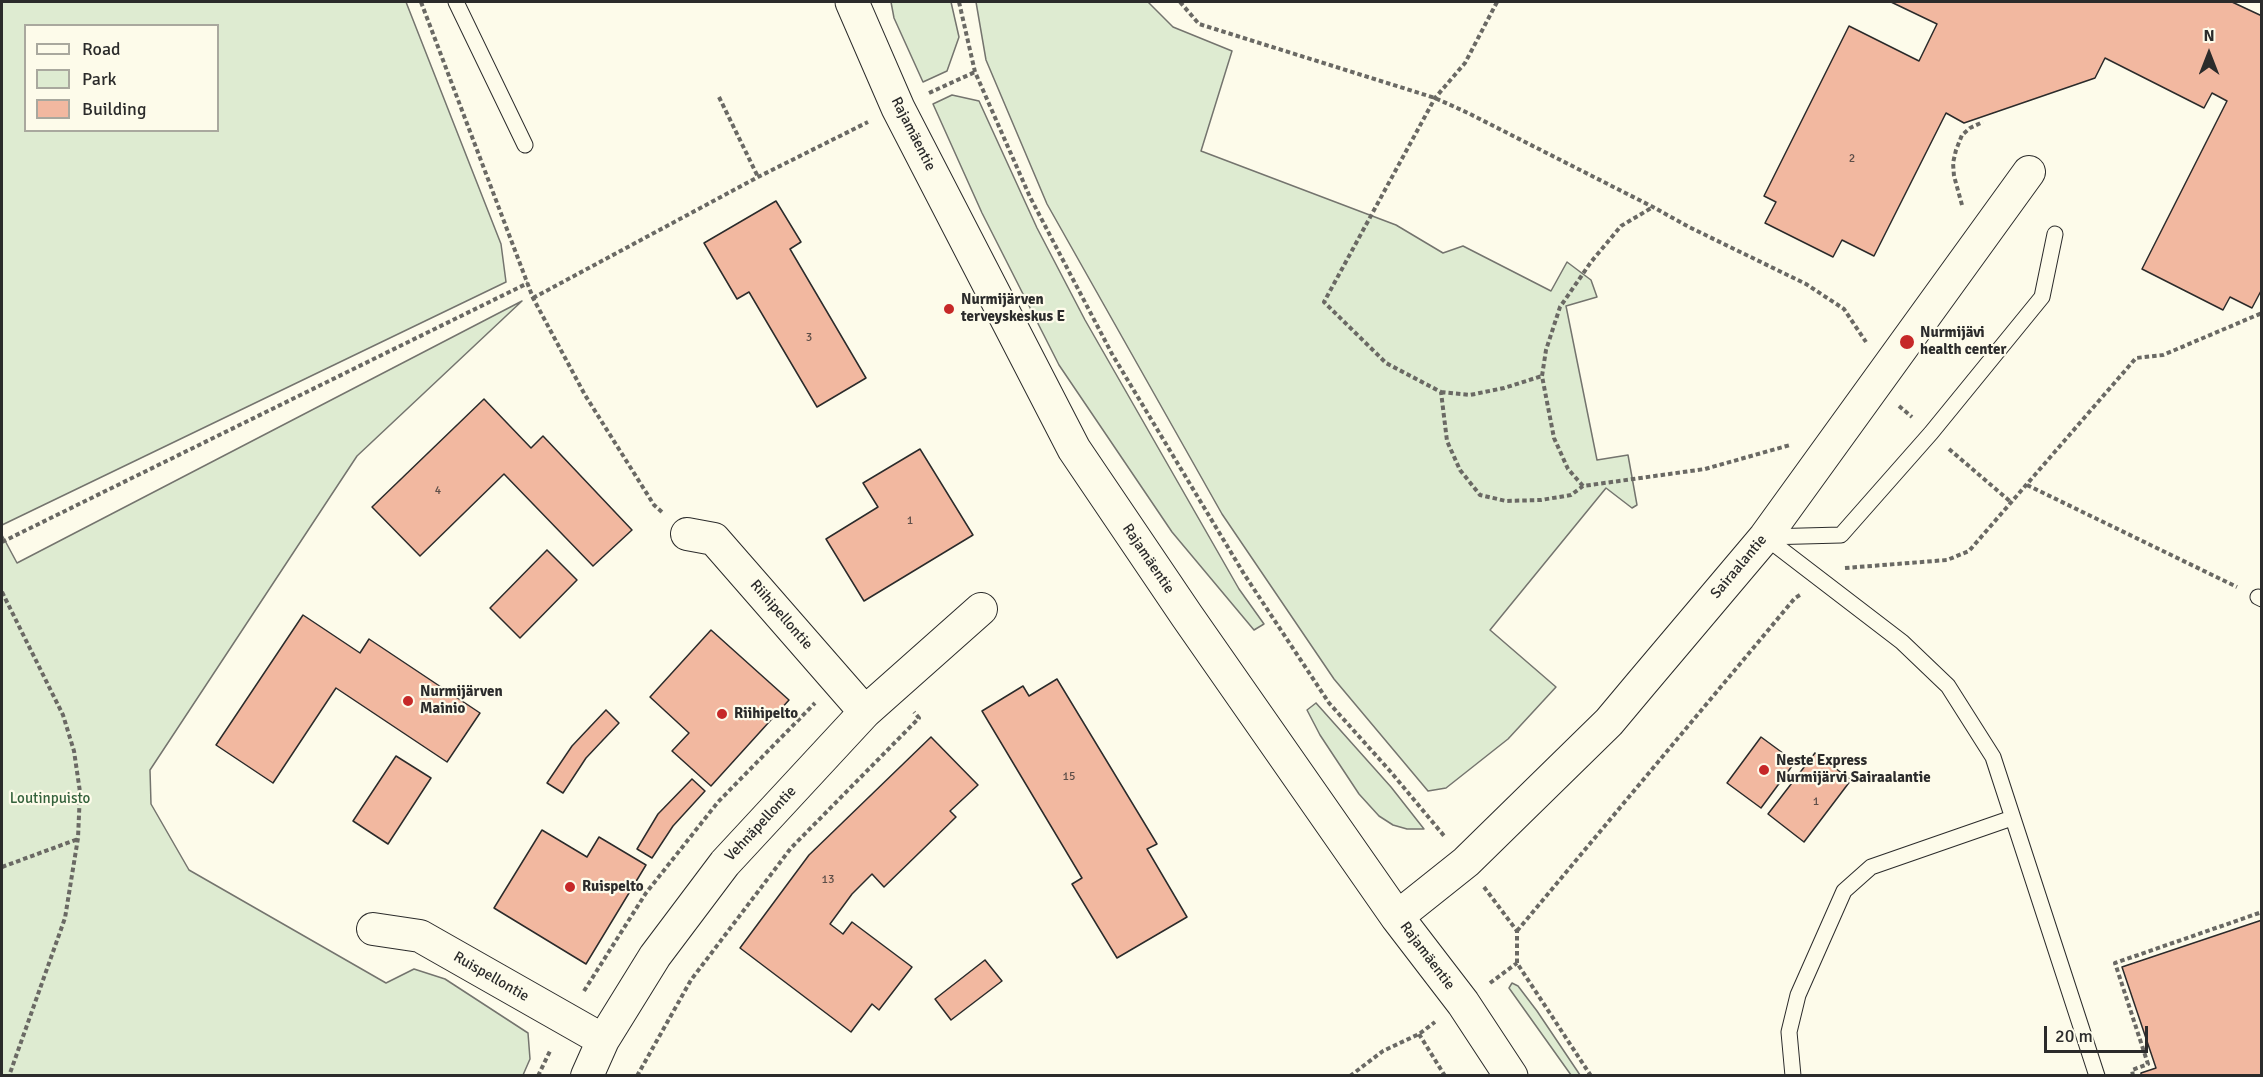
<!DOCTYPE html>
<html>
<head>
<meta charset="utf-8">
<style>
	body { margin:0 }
	#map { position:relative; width:2263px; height:1077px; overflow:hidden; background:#fdfbea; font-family:Signika,sans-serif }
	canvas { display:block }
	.frame { position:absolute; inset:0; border:3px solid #2b2b2b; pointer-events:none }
	.legend { position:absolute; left:24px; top:24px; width:195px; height:108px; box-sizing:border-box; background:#fdfbea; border:2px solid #a9a89e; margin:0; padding:8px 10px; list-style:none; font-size:18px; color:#2b2b2b }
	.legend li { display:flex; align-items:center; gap:12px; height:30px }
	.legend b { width:30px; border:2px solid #a9a89e }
	.north { position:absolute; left:2179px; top:24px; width:60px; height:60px; -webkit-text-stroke:4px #fdfbea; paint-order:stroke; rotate:0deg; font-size:16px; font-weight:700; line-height:24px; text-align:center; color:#2b2b2b }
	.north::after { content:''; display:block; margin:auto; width:21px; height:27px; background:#2b2b2b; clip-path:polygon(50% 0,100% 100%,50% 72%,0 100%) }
	.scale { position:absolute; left:2044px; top:1026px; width:104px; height:27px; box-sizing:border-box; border:3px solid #2b2b2b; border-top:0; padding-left:8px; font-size:18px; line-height:21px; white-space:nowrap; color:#2b2b2b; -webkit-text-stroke:4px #fdfbea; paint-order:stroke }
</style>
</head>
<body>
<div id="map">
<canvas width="2263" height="1077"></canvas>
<div class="frame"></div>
<ul class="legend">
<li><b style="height:8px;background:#fdfbea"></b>Road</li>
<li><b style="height:16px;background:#deebd1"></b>Park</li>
<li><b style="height:16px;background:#f2b8a0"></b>Building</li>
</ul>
<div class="north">N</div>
<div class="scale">20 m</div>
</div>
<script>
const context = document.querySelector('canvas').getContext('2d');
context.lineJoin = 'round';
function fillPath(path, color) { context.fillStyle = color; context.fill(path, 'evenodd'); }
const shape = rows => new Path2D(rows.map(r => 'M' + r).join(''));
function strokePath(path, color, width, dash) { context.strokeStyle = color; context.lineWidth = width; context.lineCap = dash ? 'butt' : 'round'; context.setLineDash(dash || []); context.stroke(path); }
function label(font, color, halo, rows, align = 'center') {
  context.font = font + ' Signika,sans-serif'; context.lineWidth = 4.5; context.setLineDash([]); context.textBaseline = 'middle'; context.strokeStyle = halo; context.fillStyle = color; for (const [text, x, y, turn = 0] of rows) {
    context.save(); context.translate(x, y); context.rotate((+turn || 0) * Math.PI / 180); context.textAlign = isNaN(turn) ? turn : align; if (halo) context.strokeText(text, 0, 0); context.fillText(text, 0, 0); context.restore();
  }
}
const green = shape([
	[2,2,406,2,501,244,506,282,2,525,2,2],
	[26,26,218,26,218,130,26,130,26,26],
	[891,2,951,2,959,37,947,71,923,82,894,18,891,2],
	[976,2,1148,2,1173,27,1232,51,1201,151,1396,225,1443,253,1463,246,1551,291,1567,262,1591,280,1597,297,1566,306,1597,460,1628,455,1637,505,1632,508,1606,488,1490,630,1556,687,1508,739,1446,788,1428,791,1334,679,1222,514,1047,204,986,60,976,2],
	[952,95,979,101,1037,228,1085,320,1239,589,1264,624,1254,630,1172,532,1059,365,982,213,933,104,952,95],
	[522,301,357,456,150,770,151,804,189,870,386,983,414,969,445,979,528,1033,530,1059,523,1075,2,1075,2,535,17,563,522,301],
	[1316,703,1391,787,1424,829,1407,829,1393,825,1379,816,1359,794,1320,735,1307,710,1316,703],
	[1512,983,1518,986,1537,1011,1580,1075,1571,1075,1509,988,1512,983]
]);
fillPath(green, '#deebd1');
strokePath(green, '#74746e', 1.5);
const building = shape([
	[1891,2,2232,2,2262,16,2262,289,2252,308,2230,297,2223,310,2142,269,2227,101,2212,93,2204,108,2105,58,2095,78,1964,123,1946,113,1874,256,1842,240,1833,257,1765,223,1776,202,1764,196,1849,26,1919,61,1937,24,1891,2],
	[776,201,801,242,790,249,866,378,817,407,749,292,737,299,704,243,776,201],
	[484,399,531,448,543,436,632,530,593,566,504,474,420,556,372,507,484,399],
	[920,449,973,535,864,601,826,539,878,507,863,483,920,449],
	[547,550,577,580,520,638,490,608,547,550],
	[303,615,360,653,369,639,480,713,447,762,336,688,273,783,216,745,303,615],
	[711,630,789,700,711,786,672,751,689,733,650,697,711,630],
	[1057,679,1157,844,1147,849,1187,917,1117,958,1072,884,1082,878,982,711,1023,686,1029,696,1057,679],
	[606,710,619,723,586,758,563,793,547,783,572,746,606,710],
	[931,737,978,785,950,811,956,817,884,887,872,874,852,894,830,924,843,934,852,922,912,967,879,1010,872,1004,851,1032,740,948,809,855,931,737],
	[1761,737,1795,762,1761,808,1727,783,1761,737],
	[1815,753,1851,780,1804,842,1768,814,1815,753],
	[396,756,431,778,388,844,353,821,396,756],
	[692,779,705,791,673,826,652,858,637,849,658,814,692,779],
	[542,830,587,857,599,837,646,865,586,964,494,908,542,830],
	[2262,920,2262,1076,2141,1076,2141,1073,2156,1068,2122,967,2262,920],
	[985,960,1002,981,951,1020,935,999,985,960]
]);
fillPath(building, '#f2b8a0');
strokePath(building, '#2b2b2b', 1.5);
const lane = shape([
	[456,2,525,145],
	[1765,537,1902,642,1948,686,1993,757,2097,1076],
	[1765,537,1841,535,1931,433,2042,297,2055,234],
	[2258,597,2262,599],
	[1793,1076,1789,1032,1798,995,1844,891,1871,867,2012,818]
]);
const street = shape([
	[687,534,714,539,865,712],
	[1397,917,1466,862,1609,722,1640,685,1765,537,2029,172],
	[373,929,420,936,603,1040],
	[587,1076,603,1040,655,956,725,863,865,712,981,609]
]);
const secondary = shape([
	[852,2,898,108,1074,449,1187,616,1397,917,1463,1003,1511,1076]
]);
strokePath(lane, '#2b2b2b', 17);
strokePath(street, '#2b2b2b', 34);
strokePath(secondary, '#2b2b2b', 35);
strokePath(shape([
	[421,2,533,298,585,395,654,505,664,514],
	[959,2,975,72,1030,197,1112,354,1244,574,1329,703,1390,771,1445,837],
	[1180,2,1199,24,1435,98,1468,113,1653,207,1689,227,1806,284,1844,309,1866,342],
	[1497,2,1465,63,1435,98,1324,302,1386,363,1441,392,1447,441,1460,470,1480,495,1506,501,1541,500,1571,495,1583,486,1705,469,1790,445],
	[929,93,975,72],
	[719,97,758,177],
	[1962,205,1954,176,1953,163,1956,150,1962,135,1970,128,1983,122],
	[533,298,758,177,868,122],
	[1441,392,1470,395,1504,388,1542,376],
	[1899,406,1912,417],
	[1949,449,2012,503],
	[2027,485,2237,587],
	[1583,486,1568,469,1554,438,1542,376,1546,350,1560,307,1591,262,1621,226,1653,207],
	[2,542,528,283],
	[1845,568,1947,560,1969,551,2136,358,2163,355,2262,313],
	[2,592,63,715,74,751,80,792,78,838,65,918,9,1076],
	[2,867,78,839],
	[1484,887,1517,931,1517,963,1591,1076],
	[1517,931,1795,598,1800,595],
	[1490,983,1517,963],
	[584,991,646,893,718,802,815,703],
	[1419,1034,1445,1076],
	[538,1076,551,1049],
	[637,1076,691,980,791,848,919,718,914,712],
	[1350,1076,1383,1051,1419,1034,1435,1022],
	[2133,1076,2132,1070,2148,1064,2115,963,2262,912]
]), '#6a6964', 4, [4.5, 3]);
strokePath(lane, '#fdfbea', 15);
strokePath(street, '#fdfbea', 32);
strokePath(secondary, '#fdfbea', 33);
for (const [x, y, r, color] of [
	[949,309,6,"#c62828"],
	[1907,342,8,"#c62828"],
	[408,701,6,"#c62828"],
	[722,714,6,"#c62828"],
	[1764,770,6,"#c62828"],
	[570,887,6,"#c62828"]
]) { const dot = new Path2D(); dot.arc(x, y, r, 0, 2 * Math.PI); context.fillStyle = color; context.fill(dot); strokePath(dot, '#fdfbea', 2); }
label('12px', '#5d4e48', null, [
	["2",1852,159],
	["3",809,338],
	["4",438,491],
	["1",910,521],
	["15",1069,777],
	["1",1816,802],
	["13",828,880]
]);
label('15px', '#2b2b2b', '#fdfbea', [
	["Rajamäentie",913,134,63],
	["Rajamäentie",1148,559,56],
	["Sairaalantie",1739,567,-50],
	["Riihipellontie",781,615,49],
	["Vehnäpellontie",761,824,-47],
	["Rajamäentie",1427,956,53],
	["Ruispellontie",491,977,30]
]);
label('bold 15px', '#2b2b2b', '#fdfbea', [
	["Nurmijärven",961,300],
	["terveyskeskus E",961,317],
	["Nurmijävi",1920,333],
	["health center",1920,350],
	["Nurmijärven",420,692],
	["Mainio",420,709],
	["Riihipelto",734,714],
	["Neste Express",1776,761],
	["Nurmijärvi Sairaalantie",1776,778],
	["Ruispelto",582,887]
], 'left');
label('15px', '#34623c', '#fdfbea', [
	["Loutinpuisto",50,799]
]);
</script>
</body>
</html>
